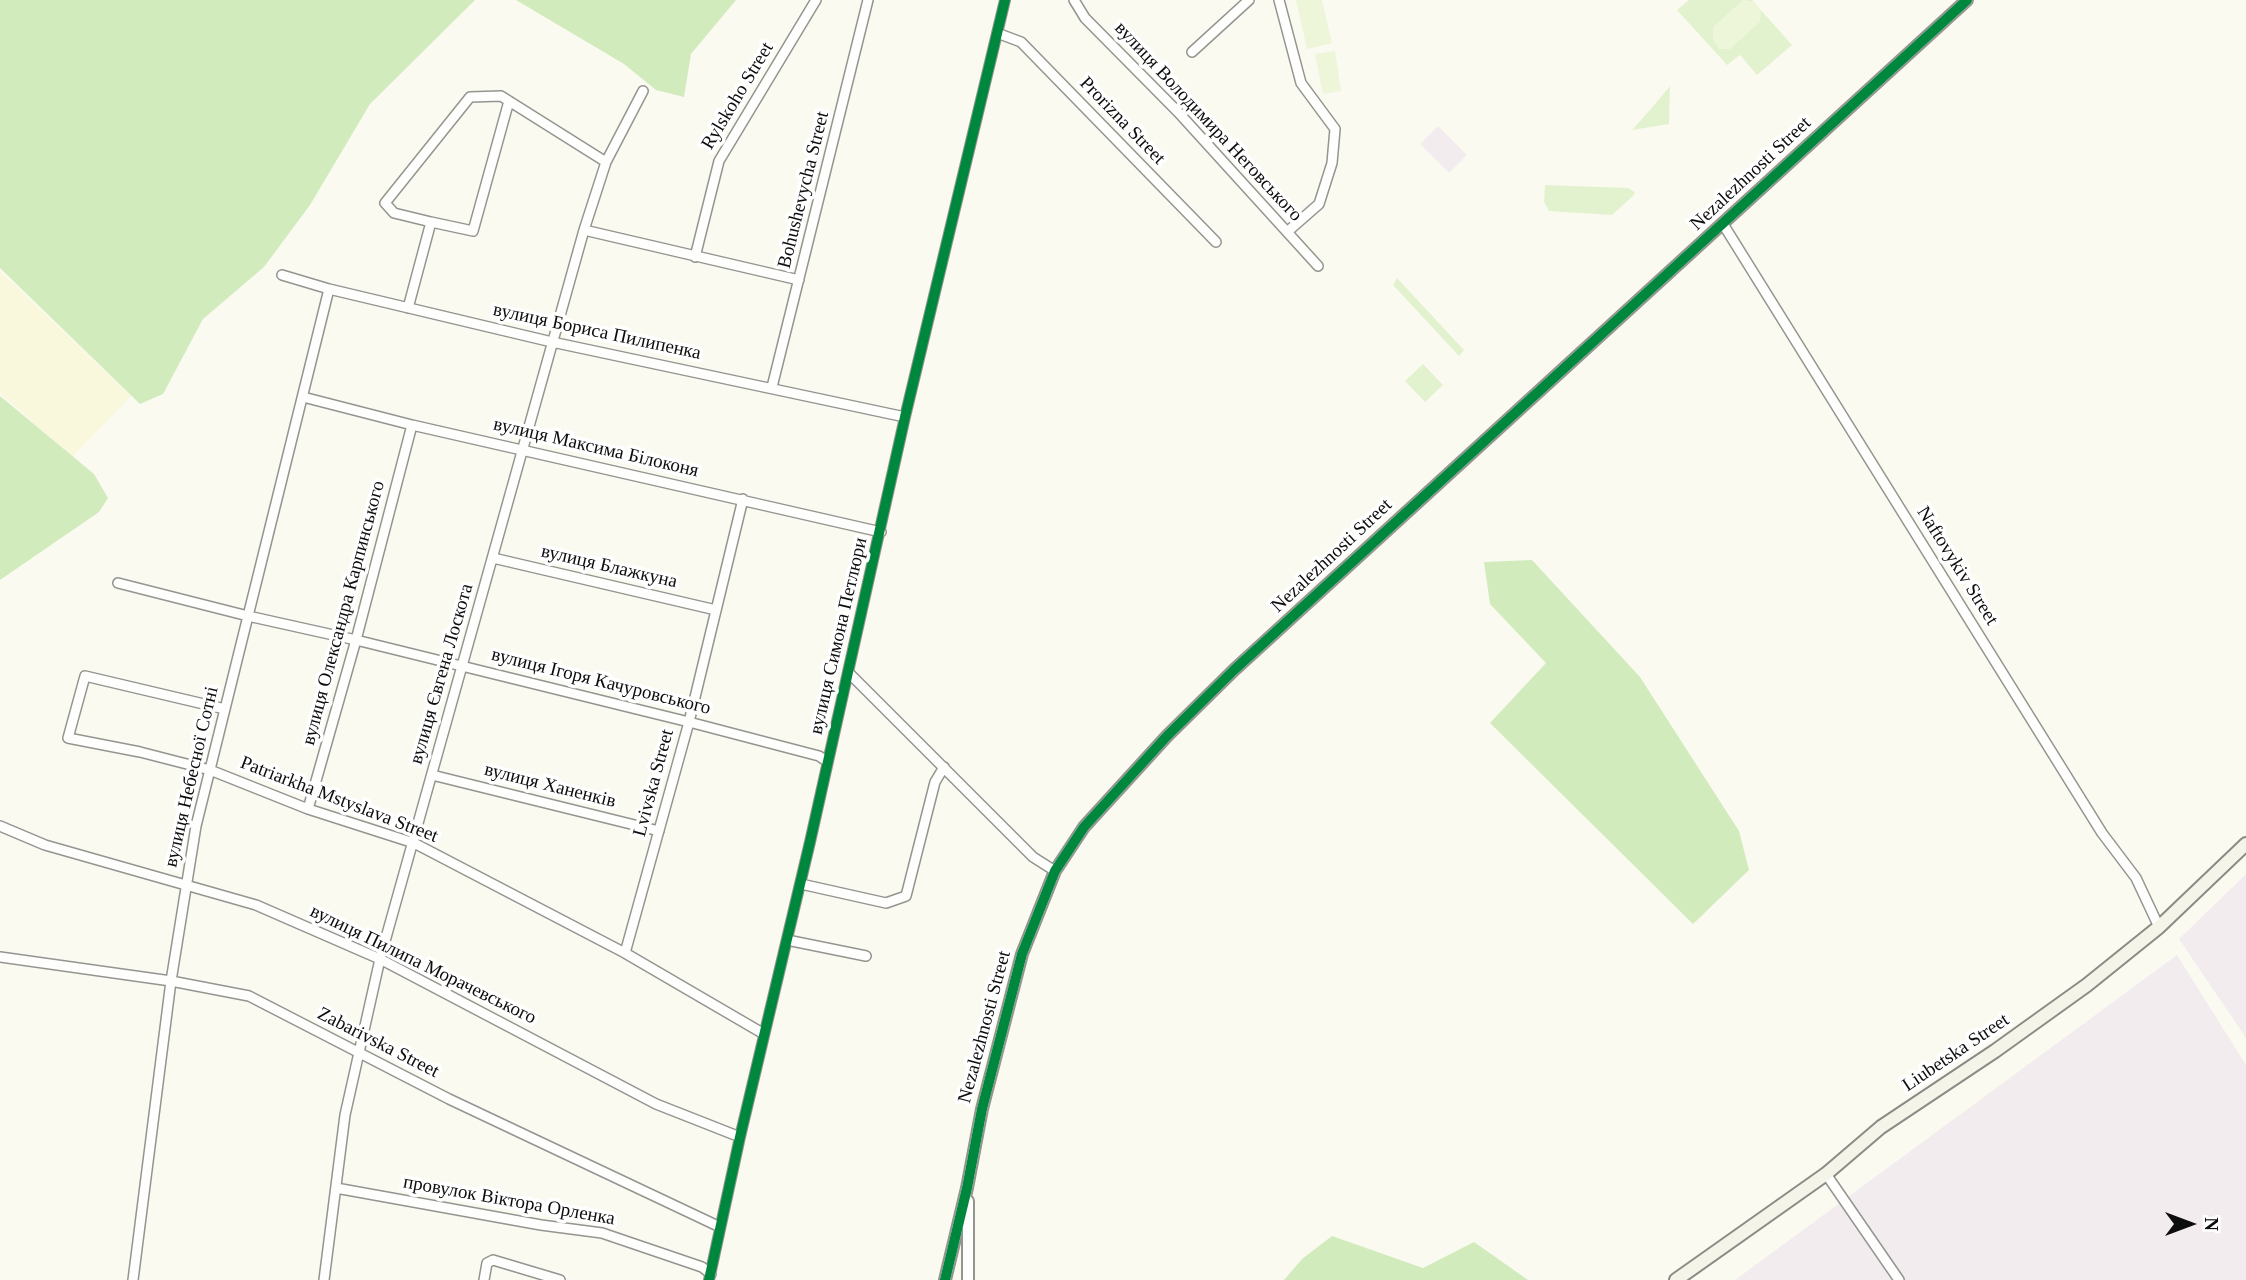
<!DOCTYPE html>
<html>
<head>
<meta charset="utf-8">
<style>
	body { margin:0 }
	#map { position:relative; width:2246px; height:1280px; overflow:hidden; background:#fbfaf1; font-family:"Times New Roman",serif }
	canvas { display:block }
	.north { position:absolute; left:2155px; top:1189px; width:70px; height:70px; -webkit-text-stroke:5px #fff; paint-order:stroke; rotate:90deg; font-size:19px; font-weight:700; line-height:28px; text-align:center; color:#0d0d0d }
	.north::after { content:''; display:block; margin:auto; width:24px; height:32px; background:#0d0d0d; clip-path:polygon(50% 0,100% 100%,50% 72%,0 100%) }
</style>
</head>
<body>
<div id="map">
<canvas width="2246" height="1280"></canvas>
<div class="north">N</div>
</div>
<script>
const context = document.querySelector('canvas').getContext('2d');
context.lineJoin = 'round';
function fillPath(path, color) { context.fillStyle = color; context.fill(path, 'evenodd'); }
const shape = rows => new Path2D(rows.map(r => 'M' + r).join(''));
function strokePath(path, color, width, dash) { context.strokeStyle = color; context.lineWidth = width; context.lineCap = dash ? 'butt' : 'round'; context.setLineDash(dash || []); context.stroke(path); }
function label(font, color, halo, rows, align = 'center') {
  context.font = font + ' "Times New Roman",serif'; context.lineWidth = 7; context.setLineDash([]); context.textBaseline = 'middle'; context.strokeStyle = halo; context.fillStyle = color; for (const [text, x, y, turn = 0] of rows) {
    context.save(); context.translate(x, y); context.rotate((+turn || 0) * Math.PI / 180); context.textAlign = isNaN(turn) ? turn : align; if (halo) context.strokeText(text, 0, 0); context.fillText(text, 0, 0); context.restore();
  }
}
fillPath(shape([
	[1438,126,1467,155,1449,173,1420,144],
	[2246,874,2246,1038,2179,939],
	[2177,955,2246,1065,2246,1280,1735,1280]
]), '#f3ecef');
fillPath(shape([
	[0,271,131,396,72,457,0,393]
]), '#f9f8dc');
fillPath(shape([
	[1689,0,1752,0,1792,45,1757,75,1740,55,1727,65,1677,10],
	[1670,86,1669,124,1632,130,1649,111],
	[1545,185,1628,188,1635,192,1634,195,1612,215,1549,211,1544,202],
	[1397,278,1464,350,1459,356,1393,285],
	[1423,364,1443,385,1425,402,1405,381]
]), '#e2f2cf');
fillPath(shape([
	[0,0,475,0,370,104,310,205,264,267,203,319,163,394,140,404,0,268],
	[516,0,736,0,691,54,684,97,656,90,624,64],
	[0,396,94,474,108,498,99,512,0,580],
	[1532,560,1640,677,1739,831,1749,870,1693,924,1490,723,1546,663,1490,604,1484,562],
	[1332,1236,1423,1268,1474,1242,1528,1280,1284,1280,1302,1259]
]), '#d1ebbd');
fillPath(shape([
	[1296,0,1322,0,1332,43,1307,49],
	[1743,0,1754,2,1761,10,1760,22,1730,49,1719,49,1713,39,1713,27],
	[1335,51,1341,91,1323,94,1315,54]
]), '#edf6d9');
const minor = shape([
	[1074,0,1085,18,1178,112,1318,266],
	[1279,0,1301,83,1335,129,1332,163,1319,204,1287,232],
	[997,33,1021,42,1216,242],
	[1192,52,1249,0],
	[431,222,473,231,509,101],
	[1723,224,2102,833,2136,878,2159,927],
	[584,230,799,280],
	[695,257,719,161,816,0],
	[282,275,329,289,552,342,905,417],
	[408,308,431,222,394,213,385,203,470,97,501,96,606,162],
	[772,387,868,0],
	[303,397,412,425,881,532],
	[493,558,716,610],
	[118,583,248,616,356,640,689,722,819,756,828,762],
	[849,673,1033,857,1055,871],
	[225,709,85,676,68,738,140,752,210,770,308,809,414,843,625,953,764,1034],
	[432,775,659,831],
	[308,809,356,640,412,425],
	[0,826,45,845,256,905,380,959,656,1104,740,1137],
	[801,884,886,903,906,896,935,782,944,767],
	[787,940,866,956],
	[625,953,689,722,743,499],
	[0,957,171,981,249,996,449,1099,720,1227],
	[1826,1174,1899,1280],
	[336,1188,541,1225,602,1233,702,1267,711,1274],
	[133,1280,171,981,196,826,329,289],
	[324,1280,345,1115,380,959,584,230,606,162,643,91],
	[484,1280,487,1263,493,1260,560,1280],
	[709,1280,740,1137,810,842,905,417,1005,0]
]);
const tertiary = shape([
	[945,1280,967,1188,982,1109,1022,954,1055,871,1084,827,1167,736,1234,670,1967,0],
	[968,1280,968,1201]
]);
const secondary = shape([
	[1676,1280,1826,1174,1881,1127,1995,1051,2087,985,2159,927,2246,844]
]);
strokePath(minor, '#949490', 12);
strokePath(tertiary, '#949490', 14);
strokePath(secondary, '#8b8a86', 16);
strokePath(minor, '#fefefd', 9);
strokePath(tertiary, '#fefefd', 10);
strokePath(secondary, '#f5f4e8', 12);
strokePath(shape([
	[709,1280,740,1137,810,842,905,417,1005,0],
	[945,1280,967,1188,982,1109,1022,954,1055,871,1084,827,1167,736,1234,670,1967,0]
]), '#00873e', 10);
label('19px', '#0d0d0d', '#fff', [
	["Rylskoho Street",738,96,-59],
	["Prorizna Street",1122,121,46],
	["вулиця Володимира Неговського",1208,122,47],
	["Nezalezhnosti Street",1751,174,-43],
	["Bohushevycha Street",804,190,-76],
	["вулиця Бориса Пилипенка",597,332,12],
	["вулиця Максима Білоконя",596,448,13],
	["Nezalezhnosti Street",1332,556,-43],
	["Naftovykiv Street",1957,566,58],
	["вулиця Блажкуна",609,567,13],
	["вулиця Олександра Карпинського",344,613,-75],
	["вулиця Симона Петлюри",839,636,-77],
	["вулиця Євгена Лоскота",442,674,-74],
	["вулиця Ігоря Качуровського",601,682,14],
	["вулиця Небесної Сотні",192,777,-77],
	["Lvivska Street",654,783,-75],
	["вулиця Ханенків",550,786,14],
	["Patriarkha Mstyslava Street",339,800,21],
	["вулиця Пилипа Морачевського",423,965,26],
	["Nezalezhnosti Street",985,1027,-75],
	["Zabarivska Street",378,1043,27],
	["Liubetska Street",1956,1053,-34],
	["провулок Віктора Орленка",509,1201,10]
]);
</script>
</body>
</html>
